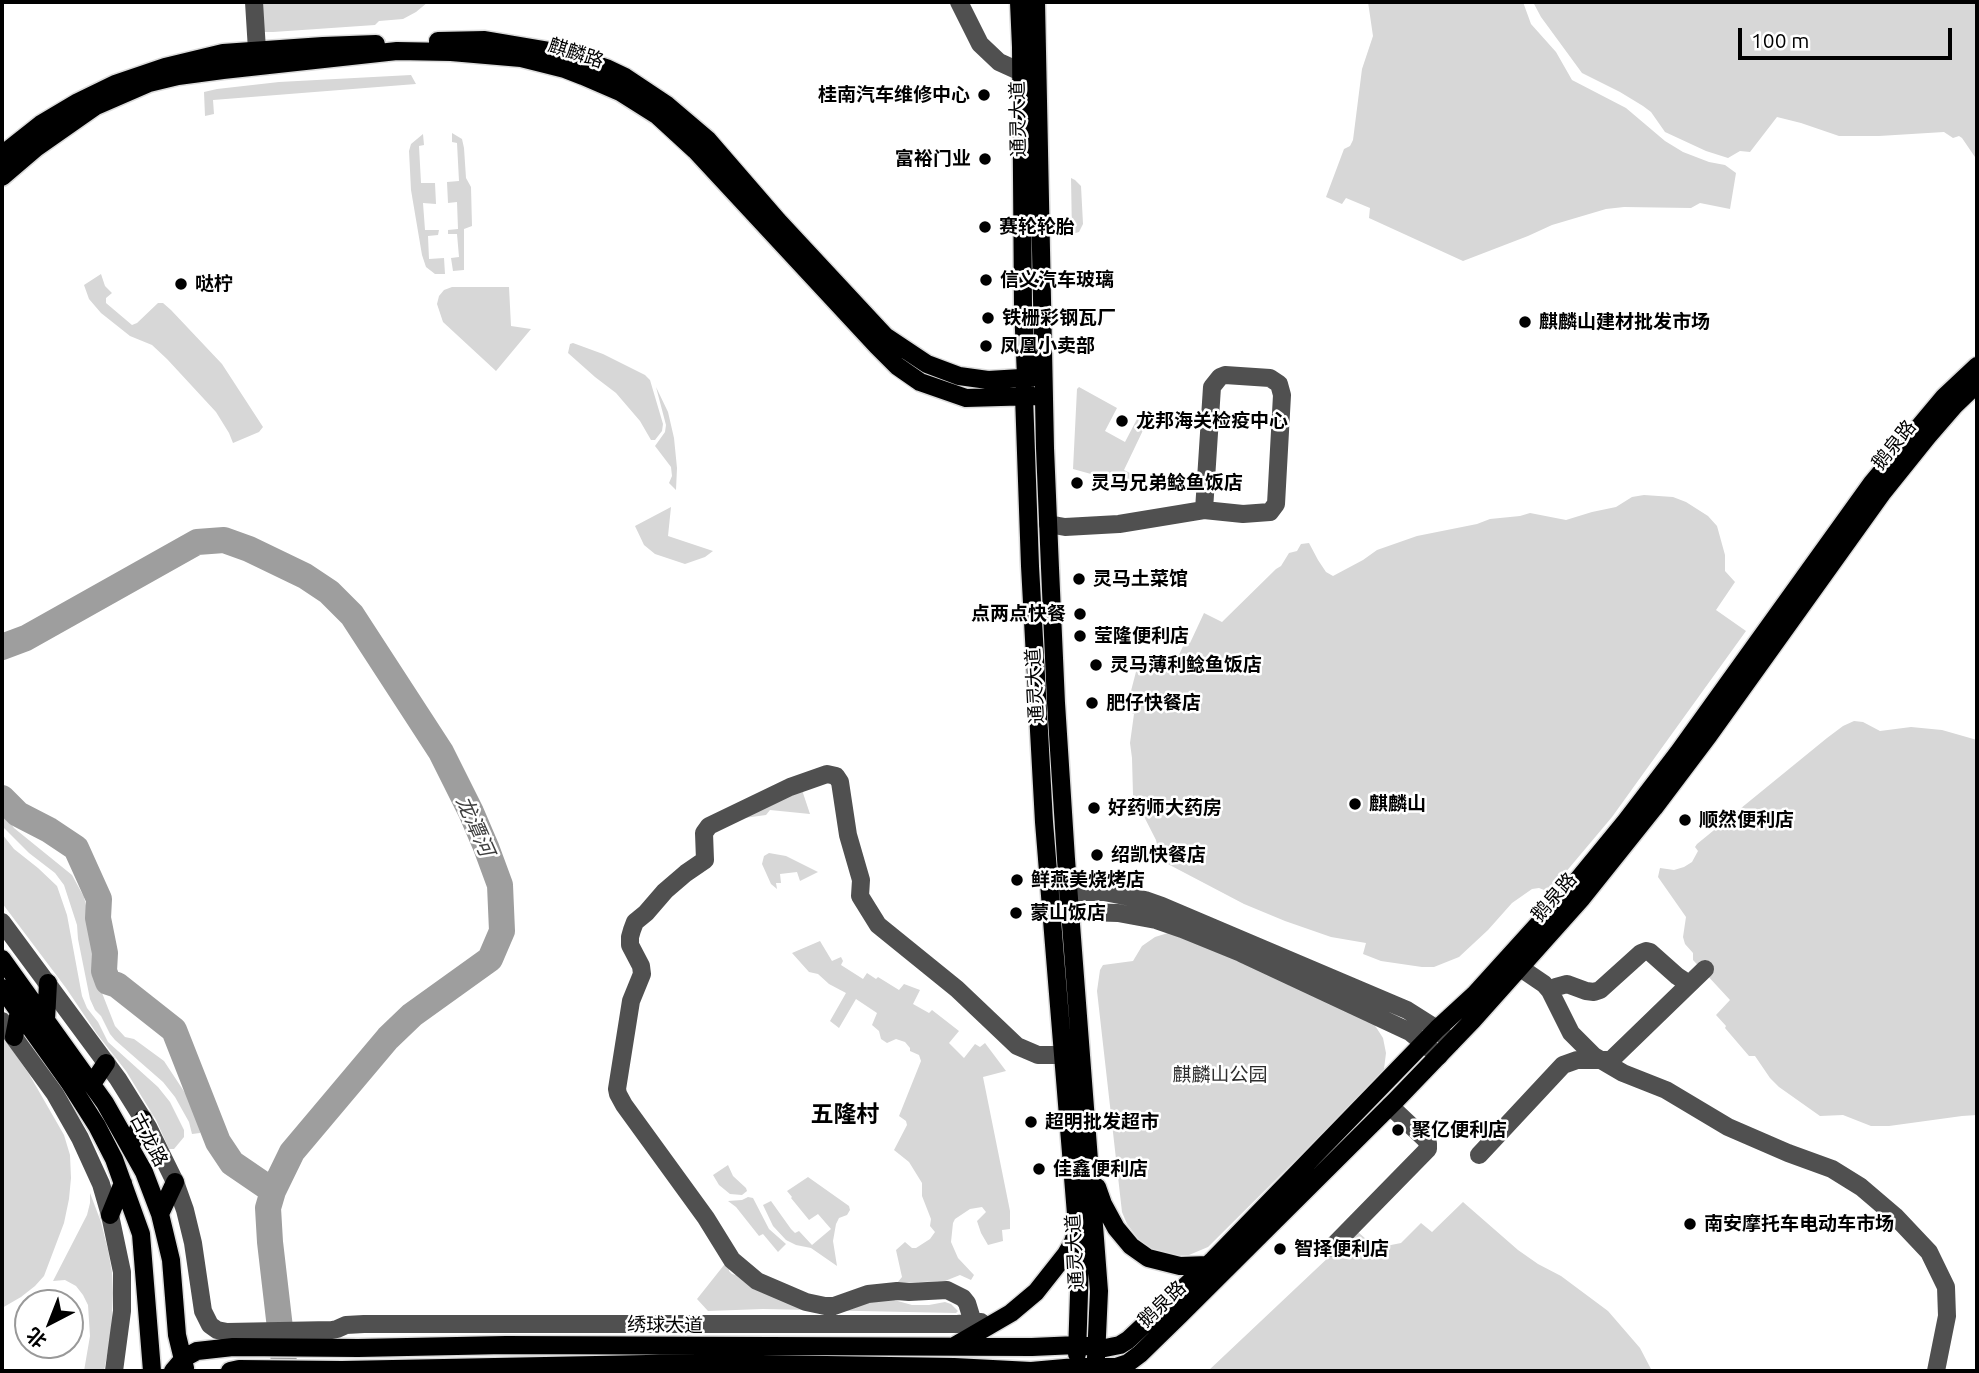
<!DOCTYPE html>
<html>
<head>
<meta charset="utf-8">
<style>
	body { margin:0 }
	#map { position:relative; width:1979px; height:1373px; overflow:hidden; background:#fff; font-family:Ubuntu,"Noto Sans SC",sans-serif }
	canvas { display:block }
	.frame { position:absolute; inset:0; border:4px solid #000; pointer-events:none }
	.north { position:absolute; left:14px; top:1289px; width:70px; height:70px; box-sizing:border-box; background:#fff; border:2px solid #999; border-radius:50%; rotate:222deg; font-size:19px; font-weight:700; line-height:28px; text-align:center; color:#000 }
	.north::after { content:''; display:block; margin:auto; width:24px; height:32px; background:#000; clip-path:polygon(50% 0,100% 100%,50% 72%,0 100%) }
	.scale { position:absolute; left:1738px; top:28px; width:214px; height:32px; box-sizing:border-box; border:4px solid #000; border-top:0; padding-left:9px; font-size:21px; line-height:24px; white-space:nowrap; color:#000; -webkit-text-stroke:5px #fff; paint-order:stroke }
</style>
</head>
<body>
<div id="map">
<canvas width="1979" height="1373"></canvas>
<div class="frame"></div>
<div class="north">北</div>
<div class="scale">100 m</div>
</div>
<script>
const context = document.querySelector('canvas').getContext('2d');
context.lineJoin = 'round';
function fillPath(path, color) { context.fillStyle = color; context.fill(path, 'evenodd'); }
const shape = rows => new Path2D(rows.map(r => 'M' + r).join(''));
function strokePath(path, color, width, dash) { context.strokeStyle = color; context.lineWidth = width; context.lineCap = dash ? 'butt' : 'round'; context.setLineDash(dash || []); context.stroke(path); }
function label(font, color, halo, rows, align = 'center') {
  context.font = font + ' Ubuntu,"Noto Sans SC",sans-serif'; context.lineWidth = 5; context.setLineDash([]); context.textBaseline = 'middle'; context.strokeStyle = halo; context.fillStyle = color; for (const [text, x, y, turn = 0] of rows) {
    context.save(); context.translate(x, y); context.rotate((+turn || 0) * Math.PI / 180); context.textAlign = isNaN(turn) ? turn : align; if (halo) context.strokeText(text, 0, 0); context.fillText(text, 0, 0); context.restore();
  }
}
fillPath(shape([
	[259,2,428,2,416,12,403,19,379,21,375,25,273,32,261,32],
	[1368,2,1523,2,1531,24,1556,52,1572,80,1626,108,1665,141,1683,152,1709,162,1725,165,1736,173,1730,209,1700,203,1691,208,1624,207,1606,209,1552,225,1528,236,1463,261,1369,218,1370,208,1346,198,1342,204,1326,197,1344,149,1350,146,1353,140,1362,69,1373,36],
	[1533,2,1977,2,1977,160,1962,138,1959,136,1953,138,1944,132,1879,136,1839,136,1801,123,1777,117,1750,152,1740,151,1728,158,1706,151,1665,132,1651,112,1643,106,1620,92,1582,73,1541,17],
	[411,75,416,84,213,100,214,114,205,116,204,92,217,89,279,82],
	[452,133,462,139,464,148,466,178,471,187,472,226,464,229,464,270,453,271,451,258,459,257,457,234,448,234,448,230,458,229,457,202,448,203,447,182,459,181,457,143,452,142],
	[423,134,424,145,419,146,421,183,435,183,436,204,423,203,425,230,439,230,438,235,428,236,429,259,444,258,445,274,435,274,426,267,422,255,411,190,409,151,411,144],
	[1071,178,1075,180,1081,186,1083,224,1079,232,1072,234],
	[101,274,105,286,112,293,106,298,106,303,132,325,137,323,158,303,163,303,171,310,222,364,263,427,259,432,233,443,229,433,216,412,167,359,152,345,130,336,101,313,89,299,84,285],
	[452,287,509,287,511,326,531,329,496,371,443,322,437,304,439,296,444,290],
	[573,343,603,354,645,375,650,380,663,424,662,431,655,440,651,440,640,421,616,393,595,377,568,353,570,344],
	[656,387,668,412,674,438,677,468,676,490,669,483,672,476,671,467,655,446,665,432,666,425],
	[1079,387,1117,408,1105,431,1125,442,1137,419,1146,424,1124,470,1142,479,1140,483,1111,475,1109,479,1073,469,1077,389],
	[1644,495,1673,497,1686,502,1708,516,1717,526,1725,555,1725,571,1735,582,1716,610,1746,631,1612,817,1549,892,1539,888,1532,889,1512,903,1488,930,1459,957,1434,967,1422,967,1381,961,1363,954,1366,943,1331,937,1285,921,1244,904,1164,862,1159,854,1156,840,1133,795,1132,758,1130,743,1134,714,1126,710,1137,668,1172,670,1184,644,1190,643,1204,613,1222,622,1276,569,1281,566,1289,553,1297,551,1301,544,1309,543,1318,560,1326,572,1333,576,1363,560,1377,550,1417,536,1477,524,1490,519,1520,516,1530,513,1566,520,1592,512,1616,507,1632,497],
	[671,507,668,536,713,551,705,557,685,564,655,554,644,545,635,526],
	[1854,721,1863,722,1880,731,1911,727,1942,730,1977,740,1977,1115,1962,1116,1889,1126,1871,1126,1843,1115,1820,1116,1779,1087,1770,1078,1755,1056,1749,1056,1725,1028,1726,1026,1716,1015,1730,1000,1693,960,1693,953,1685,944,1683,937,1686,917,1658,877,1660,868,1674,870,1684,867,1692,862,1698,851,1695,847,1697,844,1827,738,1843,726],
	[804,790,803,793,810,814,770,810,766,815,737,819],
	[2,811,14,828,72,875,84,897,87,910,88,929,96,958,95,975,115,1026,125,1037,134,1039,164,1061,195,1108,200,1121,200,1133,192,1134,189,1122,175,1097,163,1082,115,1040,110,1034,101,1016,95,1010,90,999,78,939,77,925,64,885,55,873,29,853,2,826],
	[2,834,14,849,38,868,57,886,67,915,82,996,87,1008,98,1022,108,1042,158,1087,170,1102,184,1130,184,1137,174,1149,169,1149,156,1120,126,1071,97,1034,66,988,2,903],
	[769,853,786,856,818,872,800,881,797,872,780,874,781,883,776,883,777,889,771,884,762,864,764,856],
	[1168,933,1180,934,1374,1024,1383,1038,1386,1053,1384,1069,1381,1075,1208,1247,1189,1255,1171,1256,1148,1249,1142,1244,1127,1224,1122,1212,1097,991,1100,970,1103,965,1133,961,1142,946,1155,937],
	[820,941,832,961,841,957,843,961,841,965,863,979,867,973,876,979,878,977,899,990,904,984,920,990,913,1004,929,1013,932,1010,959,1031,949,1043,964,1058,975,1044,980,1047,985,1043,1006,1071,983,1077,1010,1211,1010,1229,1002,1230,1003,1241,988,1245,981,1233,977,1221,986,1212,982,1207,970,1209,955,1219,953,1223,951,1242,958,1258,974,1275,971,1280,960,1275,945,1281,897,1283,902,1277,896,1250,905,1242,912,1248,916,1248,930,1239,935,1232,930,1226,931,1219,922,1196,922,1183,909,1162,894,1150,907,1125,906,1121,899,1116,921,1061,919,1055,910,1051,910,1048,905,1042,896,1039,887,1043,881,1039,879,1031,872,1025,877,1013,856,999,839,1028,830,1021,846,993,829,984,818,974,809,972,792,953],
	[2,1035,29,1074,64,1135,70,1155,71,1178,69,1199,64,1223,44,1276,35,1286,21,1297,2,1308],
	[728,1165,733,1176,746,1188,747,1191,742,1195,730,1194,719,1185,713,1175],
	[808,1177,849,1206,850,1210,847,1215,839,1218,836,1224,833,1241,837,1266,811,1248,796,1245,786,1240,773,1226,763,1205,771,1201,791,1229,795,1233,799,1231,812,1245,831,1229,818,1214,809,1220,791,1198,792,1197,787,1191],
	[90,1193,101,1222,108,1250,112,1272,113,1293,111,1335,104,1371,84,1371,90,1336,88,1305,83,1295,76,1286,65,1280,53,1281,87,1215,90,1203],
	[748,1197,753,1198,769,1229,786,1244,778,1252,763,1234,759,1236,736,1207,728,1201,742,1200],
	[1463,1202,1518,1250,1538,1264,1561,1276,1608,1311,1640,1348,1652,1371,1208,1371,1349,1238,1358,1232,1376,1248,1401,1243,1421,1223,1432,1232],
	[728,1260,729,1271,732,1274,739,1276,785,1299,887,1298,912,1305,929,1305,945,1302,951,1304,958,1311,956,1313,763,1309,708,1311,697,1299]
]), '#d7d7d7');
strokePath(shape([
	[2,647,26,638,197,542,224,540,249,549,305,576,329,592,352,615,441,752,471,812,486,847,500,885,502,931,490,959,412,1015,388,1038,292,1152,273,1191,268,1208,270,1242,285,1371],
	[2,798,18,814,49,830,76,848,99,899,98,918,105,953,104,971,108,982,117,985,174,1030,218,1142,232,1163,273,1191]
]), '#9e9e9e', 26);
const major = shape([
	[1019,2,1021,47,1023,307,1026,377,1024,396,1030,566,1044,822,1080,1263,1077,1354],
	[1036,2,1045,448,1050,568,1056,703,1066,859,1099,1291,1096,1358],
	[438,41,485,40,562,53,606,68,625,77,667,105,707,139,778,221,885,336,927,364,959,376,988,380,1038,377],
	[2,155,41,124,78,102,115,84,165,67,223,53,323,46,376,44],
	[2,177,36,148,96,106,149,83,178,76,223,70,397,51,451,52,521,58,565,69,583,76,620,92,658,116,695,150,877,346,897,366,920,382,966,398,1036,396],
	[2,959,105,1103,144,1172,160,1214,171,1260,177,1335,185,1368],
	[2,988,69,1082,97,1126,114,1159,141,1234,152,1371],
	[46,1020,48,983],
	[14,1037,19,1011],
	[92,1084,106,1063],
	[130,1147,143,1119],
	[1097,1187,1103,1204,1116,1228,1131,1246,1148,1258,1180,1266,1208,1265],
	[160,1214,175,1182],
	[110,1215,123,1183],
	[956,1345,1011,1313,1036,1292,1066,1254,1073,1242,1077,1229],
	[173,1371,184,1358,197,1351,233,1347,358,1348,506,1345,1032,1347,1077,1345,1105,1348,1120,1345,1128,1340,1213,1260,1437,1029,1474,995,1571,888,1626,821,1678,753,1872,483,1944,397,1977,366],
	[230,1371,239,1369,342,1370,698,1363,954,1367,1031,1371,1076,1367,1116,1367,1128,1363,1140,1354,1180,1315,1396,1100,1473,1020,1582,898,1654,808,1709,735,1883,492,1928,436,1954,406,1977,384]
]);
strokePath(major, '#dbdbdb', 21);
strokePath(shape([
	[254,2,257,50],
	[959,2,980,44,999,62,1021,72],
	[1048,524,1065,527,1119,524,1204,510,1243,514,1270,512,1276,504,1282,395,1279,384,1270,378,1225,375,1220,377,1212,387,1204,510],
	[1055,892,1104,892,1145,900,1162,906,1407,1010,1437,1029,1451,1043],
	[1055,911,1118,913,1156,920,1182,929,1241,953,1410,1032,1439,1056],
	[2,922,118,1079,148,1127,175,1182,185,1210,193,1243,203,1311,210,1325,217,1330,227,1332,332,1330,337,1329,346,1325,364,1324,957,1324,981,1322],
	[1519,967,1544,984,1550,991,1571,1033,1594,1056,1623,1073,1666,1090,1728,1127,1788,1153,1832,1169,1861,1187,1895,1216,1929,1252,1946,1287,1947,1316,1936,1371],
	[1550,991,1556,987,1567,984,1586,991,1594,992,1600,990,1641,953,1646,951,1650,952,1677,976,1689,984],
	[2,1021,55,1094,80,1138,101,1184,110,1215,122,1272,122,1311,114,1371],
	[1479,1155,1563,1065,1577,1060,1611,1060,1705,969],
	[1331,1248,1428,1149,1428,1143,1425,1139,1390,1106],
	[969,1323,971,1316,967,1303,963,1298,947,1290,909,1292,897,1291,868,1294,834,1306,825,1306,806,1302,757,1281,732,1260,706,1218,624,1105,618,1094,617,1089,631,1001,642,974,641,966,630,945,630,937,632,930,635,922,646,913,665,891,686,873,705,860,704,833,709,826,790,787,827,774,836,776,840,782,848,835,861,880,860,896,878,925,957,989,1017,1046,1038,1055,1064,1055]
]), '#505050', 18);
strokePath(major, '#000', 18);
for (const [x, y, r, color] of [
	[984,95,7,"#000"],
	[985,159,7,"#000"],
	[985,227,7,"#000"],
	[986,280,7,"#000"],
	[181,284,7,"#000"],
	[988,318,7,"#000"],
	[1525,322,7,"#000"],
	[986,346,7,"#000"],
	[1122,421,7,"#000"],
	[1077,483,7,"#000"],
	[1079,579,7,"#000"],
	[1080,614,7,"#000"],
	[1080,636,7,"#000"],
	[1096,665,7,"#000"],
	[1092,703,7,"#000"],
	[1355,804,7,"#000"],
	[1094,808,7,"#000"],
	[1685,820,7,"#000"],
	[1097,855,7,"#000"],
	[1017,880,7,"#000"],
	[1016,913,7,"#000"],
	[1031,1122,7,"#000"],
	[1398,1130,7,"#000"],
	[1039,1169,7,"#000"],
	[1690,1224,7,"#000"],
	[1280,1249,7,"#000"]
]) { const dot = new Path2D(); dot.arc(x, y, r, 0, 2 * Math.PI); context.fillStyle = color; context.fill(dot); strokePath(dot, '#fff', 2.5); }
label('19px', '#000', '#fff', [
	["麒麟路",576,53,18],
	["通灵大道",1018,119,-91],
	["鹅泉路",1894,445,-51],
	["通灵大道",1035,686,-93],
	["鹅泉路",1554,897,-49],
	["古龙路",149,1140,62],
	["通灵大道",1075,1252,-93],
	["鹅泉路",1162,1304,-44],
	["绣球大道",665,1325,1]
]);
label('bold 19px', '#000', '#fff', [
	["桂南汽车维修中心",970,95,"right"],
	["富裕门业",971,159,"right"],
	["赛轮轮胎",999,227],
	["信义汽车玻璃",1000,280],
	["哒柠",195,284],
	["铁栅彩钢瓦厂",1002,318],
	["麒麟山建材批发市场",1539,322],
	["凤凰小卖部",1000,346],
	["龙邦海关检疫中心",1136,421],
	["灵马兄弟鲶鱼饭店",1091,483],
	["灵马土菜馆",1093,579],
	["点两点快餐",1066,614,"right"],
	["莹隆便利店",1094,636],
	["灵马薄利鲶鱼饭店",1110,665],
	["肥仔快餐店",1106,703],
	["麒麟山",1369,804],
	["好药师大药房",1108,808],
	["顺然便利店",1699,820],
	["绍凯快餐店",1111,855],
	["鲜燕美烧烤店",1031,880],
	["蒙山饭店",1030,913],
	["超明批发超市",1045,1122],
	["聚亿便利店",1412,1130],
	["佳鑫便利店",1053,1169],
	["南安摩托车电动车市场",1704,1224],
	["智择便利店",1294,1249]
], 'left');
label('19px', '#2e2e2e', '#fff', [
	["麒麟山公园",1220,1075]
]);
label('italic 21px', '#3f3f3f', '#fff', [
	["龙潭河",475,826,66]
]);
label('bold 23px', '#000', '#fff', [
	["五隆村",845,1114]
]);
</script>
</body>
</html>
